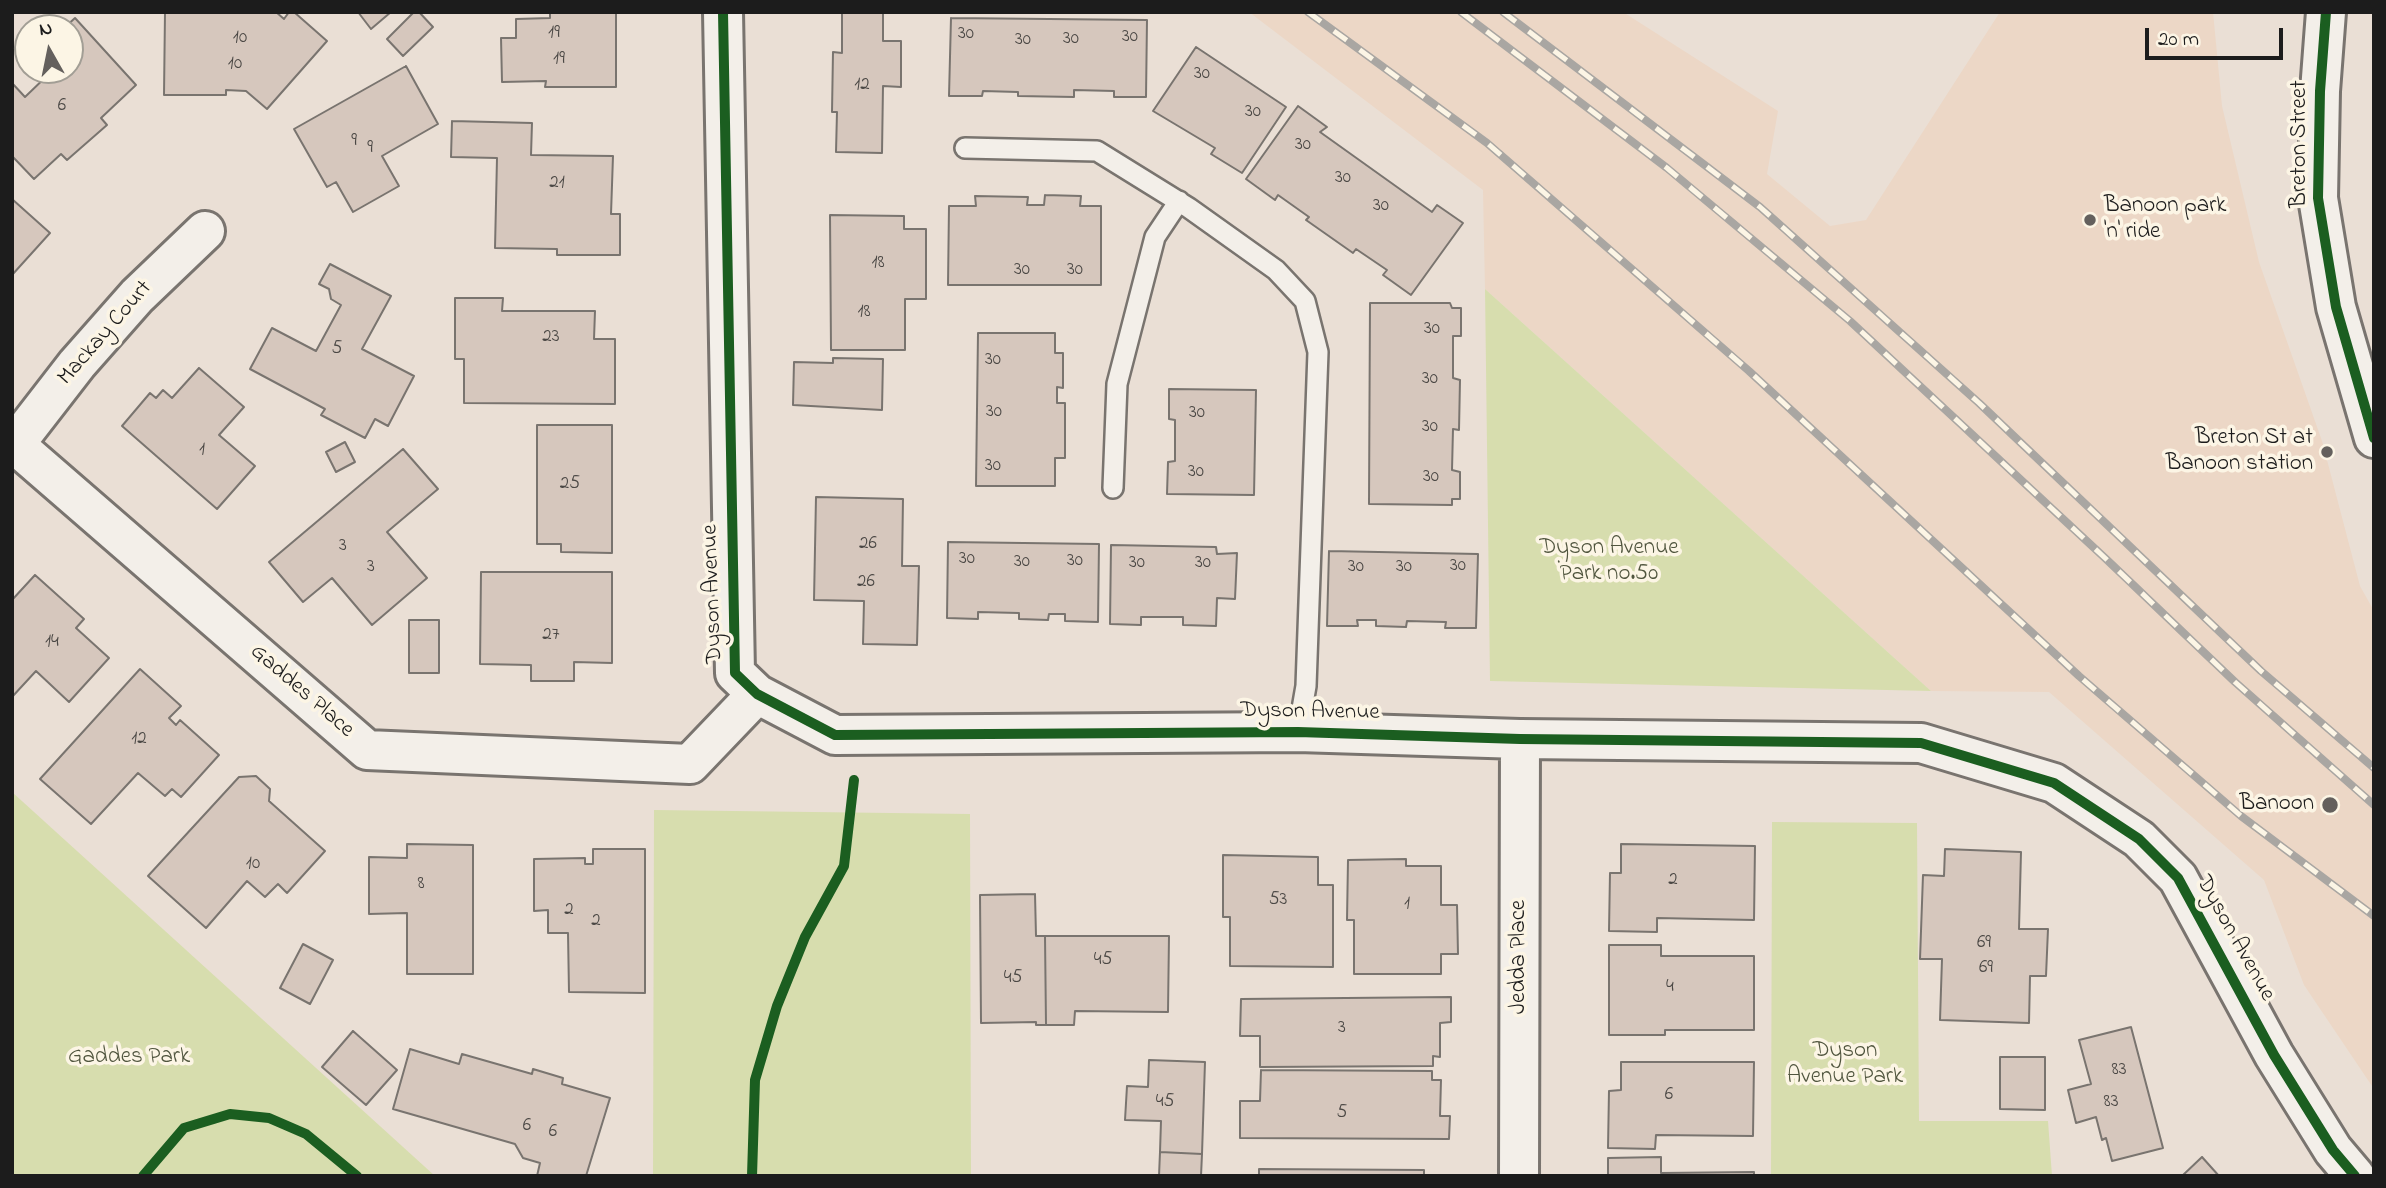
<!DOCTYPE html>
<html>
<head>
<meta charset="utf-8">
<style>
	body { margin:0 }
	#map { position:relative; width:2386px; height:1188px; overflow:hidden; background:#eadfd5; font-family:"Indie Flower",sans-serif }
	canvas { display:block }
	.frame { position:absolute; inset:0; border:14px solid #1c1c1c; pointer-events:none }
	.north { position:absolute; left:14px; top:14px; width:70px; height:70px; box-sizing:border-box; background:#fcf5e5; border:2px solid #a29e95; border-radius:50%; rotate:351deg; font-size:19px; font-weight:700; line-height:28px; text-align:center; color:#1c1c1c }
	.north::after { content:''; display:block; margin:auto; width:24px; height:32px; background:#64605d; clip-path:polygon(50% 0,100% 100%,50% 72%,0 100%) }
	.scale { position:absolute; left:2145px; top:28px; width:138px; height:32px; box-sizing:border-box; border:4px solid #1c1c1c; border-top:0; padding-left:9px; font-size:21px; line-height:24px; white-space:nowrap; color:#1c1c1c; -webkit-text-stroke:5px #fcf5e5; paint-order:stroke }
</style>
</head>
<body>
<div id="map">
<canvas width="2386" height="1188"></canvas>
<div class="frame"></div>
<div class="north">N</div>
<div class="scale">20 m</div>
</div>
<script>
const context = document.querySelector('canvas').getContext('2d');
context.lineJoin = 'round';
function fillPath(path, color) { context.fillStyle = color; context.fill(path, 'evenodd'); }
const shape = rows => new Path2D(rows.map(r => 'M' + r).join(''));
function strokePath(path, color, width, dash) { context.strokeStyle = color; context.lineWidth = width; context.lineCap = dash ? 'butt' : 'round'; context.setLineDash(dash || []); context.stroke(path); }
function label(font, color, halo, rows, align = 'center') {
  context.font = font + ' "Indie Flower",sans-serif'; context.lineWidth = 7; context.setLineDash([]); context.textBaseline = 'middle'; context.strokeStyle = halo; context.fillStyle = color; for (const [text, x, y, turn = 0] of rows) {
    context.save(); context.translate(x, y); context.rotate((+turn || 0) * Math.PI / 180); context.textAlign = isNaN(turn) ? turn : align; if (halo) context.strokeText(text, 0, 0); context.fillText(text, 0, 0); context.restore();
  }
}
fillPath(shape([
	[1249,12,1623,12,1778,111,1767,174,1830,226,1866,220,2000,12,2213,12,2222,106,2259,262,2322,441,2360,586,2374,611,2374,1089,2304,985,2264,880,2049,692,1931,691,1485,289,1483,190]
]), '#ecd7c6');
fillPath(shape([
	[1485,289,1931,691,1490,681],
	[12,792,435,1176,12,1176],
	[654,810,970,814,971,1176,653,1176],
	[1772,822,1917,823,1919,1121,2048,1121,2052,1176,1771,1176]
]), '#d7ddae');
const building = shape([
	[165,12,276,12,284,19,289,12,294,12,327,41,267,109,246,91,226,90,226,95,164,95,165,12],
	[358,12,391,12,371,29,358,12],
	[414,12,419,12,433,27,403,56,387,39,414,12],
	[550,12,616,12,616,87,545,87,546,81,502,82,501,38,516,38,516,19,550,18,550,12],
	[842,12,883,12,883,41,901,41,901,87,883,86,882,153,836,152,837,112,832,112,833,52,842,53,842,12],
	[75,18,136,85,101,118,107,125,67,160,61,154,34,179,12,156,12,83,25,97,53,70,70,70,70,28,64,28,75,18],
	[951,18,1147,20,1146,97,1114,97,1114,91,1074,90,1074,97,1018,96,1018,92,983,91,982,96,949,96,951,18],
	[1196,47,1286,107,1242,173,1211,154,1215,148,1153,111,1196,47],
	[406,66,438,124,382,156,399,186,353,212,336,182,327,187,294,129,406,66],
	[1298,106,1327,127,1320,132,1432,212,1437,205,1463,223,1411,295,1383,275,1387,270,1356,249,1353,253,1306,220,1309,217,1278,195,1275,200,1246,179,1298,106],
	[452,121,532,123,531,155,613,156,611,214,620,214,620,255,557,255,557,249,495,248,497,158,451,157,452,121],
	[1045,195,1081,196,1080,206,1101,206,1101,285,948,285,949,206,976,206,975,196,1028,197,1027,205,1044,205,1045,195],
	[12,199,50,233,12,275,12,199],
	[830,215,904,216,904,229,926,229,926,299,905,299,905,350,831,350,830,215],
	[330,264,391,296,362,349,414,376,388,426,375,419,365,438,321,415,325,409,250,369,272,328,316,351,341,305,331,299,329,289,319,284,330,264],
	[455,298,503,298,502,311,595,311,594,339,615,339,615,404,464,403,464,359,455,359,455,298],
	[1370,303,1450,303,1452,308,1461,308,1461,336,1453,336,1453,378,1460,380,1459,430,1453,429,1452,470,1460,472,1460,499,1452,499,1452,505,1369,504,1370,303],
	[978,333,1055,333,1055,353,1063,353,1063,388,1057,387,1057,403,1065,403,1065,458,1055,458,1055,486,976,486,978,333],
	[833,358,883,359,882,410,793,405,794,362,833,363,833,358],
	[199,368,244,407,219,435,255,466,217,509,122,426,150,393,156,398,163,390,172,398,199,368],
	[1169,389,1256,390,1254,495,1167,494,1168,462,1175,461,1175,420,1169,419,1169,389],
	[537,425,612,425,612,553,561,552,561,544,537,544,537,425],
	[345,442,355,462,336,472,326,452,345,442],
	[403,449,438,489,387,532,427,578,372,625,332,578,303,602,269,562,403,449],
	[816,497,903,499,902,566,919,566,917,645,863,644,864,601,814,600,816,497],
	[948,542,1099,544,1098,622,1065,621,1065,614,1049,614,1048,620,1019,619,1019,613,978,612,978,619,947,618,948,542],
	[1111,545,1216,547,1217,554,1237,553,1235,599,1217,598,1216,626,1183,625,1183,617,1141,617,1141,625,1110,624,1111,545],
	[1329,551,1478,554,1476,628,1445,628,1446,622,1407,621,1406,627,1376,626,1376,620,1357,620,1358,626,1327,626,1329,551],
	[481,572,612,572,612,663,574,662,574,681,531,681,531,665,480,664,481,572],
	[35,575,84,619,76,628,109,658,69,702,36,671,12,697,12,600,35,575],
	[409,620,439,620,439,673,409,673,409,620],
	[140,669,181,706,169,718,176,725,180,720,219,755,181,797,172,789,165,796,138,773,91,824,40,779,140,669],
	[256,776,270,789,269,801,325,851,287,893,278,884,265,897,247,881,206,928,148,876,239,777,256,776],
	[407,844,473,845,473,974,407,974,407,913,369,914,369,857,407,858,407,844],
	[1621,844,1755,846,1754,920,1657,918,1657,932,1609,931,1610,873,1621,873,1621,844],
	[593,849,645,849,645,993,569,992,568,933,548,933,548,910,534,911,534,859,585,858,585,864,593,864,593,849],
	[1945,849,2021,852,2019,929,2048,929,2046,976,2030,976,2029,1023,1940,1020,1942,959,1920,959,1923,875,1944,876,1945,849],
	[1223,855,1318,857,1318,885,1333,885,1333,967,1230,966,1230,917,1223,917,1223,855],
	[1406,859,1406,866,1441,866,1441,905,1457,905,1458,954,1441,954,1441,974,1354,974,1354,920,1347,920,1348,860,1406,859],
	[1035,894,1036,936,1045,936,1046,1025,1036,1025,1036,1022,981,1023,980,895,1035,894],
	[1045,936,1169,936,1168,1012,1075,1011,1074,1025,1046,1025,1045,936],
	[303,944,333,960,310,1004,280,988,303,944],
	[1609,945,1661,945,1661,956,1754,956,1754,1030,1665,1030,1665,1035,1609,1035,1609,945],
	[1451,997,1451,1022,1440,1023,1440,1057,1433,1056,1433,1066,1260,1067,1260,1036,1240,1036,1241,999,1451,997],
	[2131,1027,2163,1148,2112,1161,2106,1138,2102,1140,2096,1117,2076,1123,2068,1090,2091,1084,2079,1040,2131,1027],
	[353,1031,397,1070,366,1105,322,1067,353,1031],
	[410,1049,459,1064,462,1054,532,1074,533,1069,563,1078,562,1084,610,1098,586,1176,537,1176,540,1163,523,1158,515,1144,393,1109,410,1049],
	[2000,1057,2045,1057,2045,1110,2000,1109,2000,1057],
	[1149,1060,1205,1062,1202,1154,1160,1152,1161,1121,1125,1120,1127,1086,1148,1087,1149,1060],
	[1621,1062,1754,1062,1753,1136,1656,1135,1655,1149,1608,1148,1609,1091,1621,1090,1621,1062],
	[1261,1070,1432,1071,1432,1080,1441,1080,1440,1116,1450,1116,1449,1139,1240,1138,1240,1101,1260,1101,1261,1070],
	[1160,1152,1202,1154,1201,1176,1159,1176,1160,1152],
	[1661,1157,1661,1173,1754,1172,1754,1176,1608,1176,1608,1158,1661,1157],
	[2202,1157,2219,1176,2182,1176,2202,1157],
	[1259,1169,1424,1170,1424,1176,1259,1176,1259,1169]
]);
fillPath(building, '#d6c7bd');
strokePath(building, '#79746f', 2);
const service = shape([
	[965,148,1097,151,1189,208,1276,270,1305,301,1318,352,1306,686,1298,732],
	[1113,488,1117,384,1155,237,1179,201]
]);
const minor = shape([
	[723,12,735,673,757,694,835,735,1298,732,1520,739,1921,743,2054,783,2139,839,2178,878,2274,1055,2333,1150,2355,1176],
	[12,442,367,750,690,764,757,694],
	[15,444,77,364,137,296,205,231],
	[1519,1176,1520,739]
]);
const tertiary = shape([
	[2326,12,2320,91,2318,198,2336,307,2374,438]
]);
strokePath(service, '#79746f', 24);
strokePath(minor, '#79746f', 44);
strokePath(tertiary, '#79746f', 44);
strokePath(service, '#f3efe9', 19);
strokePath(minor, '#f3efe9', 38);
strokePath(tertiary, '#f3efe9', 38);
const rail = shape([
	[1308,12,1487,143,1749,371,2079,676,2241,816,2374,916],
	[1461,12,1667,168,1850,321,2105,558,2235,682,2374,805],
	[1503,12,1760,207,1979,403,2261,671,2374,768]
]);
strokePath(rail, '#a9a6a2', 8);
strokePath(rail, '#fcf5e5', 5, [16]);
strokePath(shape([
	[723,12,735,673,757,694,835,735,1298,732,1520,739,1921,743,2054,783,2139,839,2178,878,2274,1055,2333,1150,2355,1176],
	[2326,12,2320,91,2318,198,2336,307,2374,438],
	[143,1176,184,1128,230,1114,269,1118,306,1134,357,1176],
	[752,1176,755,1080,777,1006,805,937,844,866,854,780]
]), '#1b5e20', 10);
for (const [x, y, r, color] of [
	[2090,220,7,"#64605d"],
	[2327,452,7,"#64605d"],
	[2330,805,9,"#64605d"]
]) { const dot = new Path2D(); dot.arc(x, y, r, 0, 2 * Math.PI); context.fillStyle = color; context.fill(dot); strokePath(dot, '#fcf5e5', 2.5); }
label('19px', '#4a4744', null, [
	["19",554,34],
	["30",966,35],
	["30",1130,38],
	["10",240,39],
	["30",1071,40],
	["30",1023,41],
	["19",559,60],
	["10",235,65],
	["30",1202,75],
	["12",862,86],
	["6",62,107],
	["30",1253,113],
	["9",354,142],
	["30",1303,146],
	["9",370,149],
	["30",1343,179],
	["21",557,184],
	["30",1381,207],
	["18",878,264],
	["30",1022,271],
	["30",1075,271],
	["18",864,313],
	["30",1432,330],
	["23",551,338],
	["5",337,350],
	["30",993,361],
	["30",1430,380],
	["30",994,413],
	["30",1197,414],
	["30",1430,428],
	["1",202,451],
	["30",993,467],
	["30",1196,473],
	["30",1431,478],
	["25",570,485],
	["26",868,545],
	["3",343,547],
	["30",967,560],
	["30",1075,562],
	["30",1022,563],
	["30",1137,564],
	["30",1203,564],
	["30",1458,567],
	["3",371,568],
	["30",1356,568],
	["30",1404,568],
	["26",866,583],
	["27",551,636],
	["14",52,643],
	["12",139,740],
	["10",253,865],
	["2",1673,881],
	["8",421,885],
	["53",1278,901],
	["1",1407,905],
	["2",569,911],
	["2",596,922],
	["69",1984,944],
	["45",1103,961],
	["69",1986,969],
	["45",1013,979],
	["4",1670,988],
	["3",1342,1029],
	["83",2119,1071],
	["6",1669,1096],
	["45",1165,1103],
	["83",2111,1103],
	["5",1342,1114],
	["6",527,1127],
	["6",553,1133]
]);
label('23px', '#1c1c1c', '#fcf5e5', [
	["Breton Street",2301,144,-90],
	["Mackay Court",106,334,-49],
	["Dyson Avenue",714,594,-92],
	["Gaddes Place",301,692,41],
	["Dyson Avenue",1310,713,1],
	["Dyson Avenue",2234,939,61],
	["Jedda Place",1520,957,-90]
]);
label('23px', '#1c1c1c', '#fcf5e5', [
	["Banoon park",2104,207,"left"],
	["'n' ride",2104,233,"left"],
	["Breton St at",2313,439],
	["Banoon station",2313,465],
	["Banoon",2314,805]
], 'right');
label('23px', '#50553e', '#fcf5e5', [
	["Dyson Avenue",1609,549],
	["Park no.50",1609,575],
	["Dyson",1845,1052],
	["Avenue Park",1845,1078],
	["Gaddes Park",129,1058]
]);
</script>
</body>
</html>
